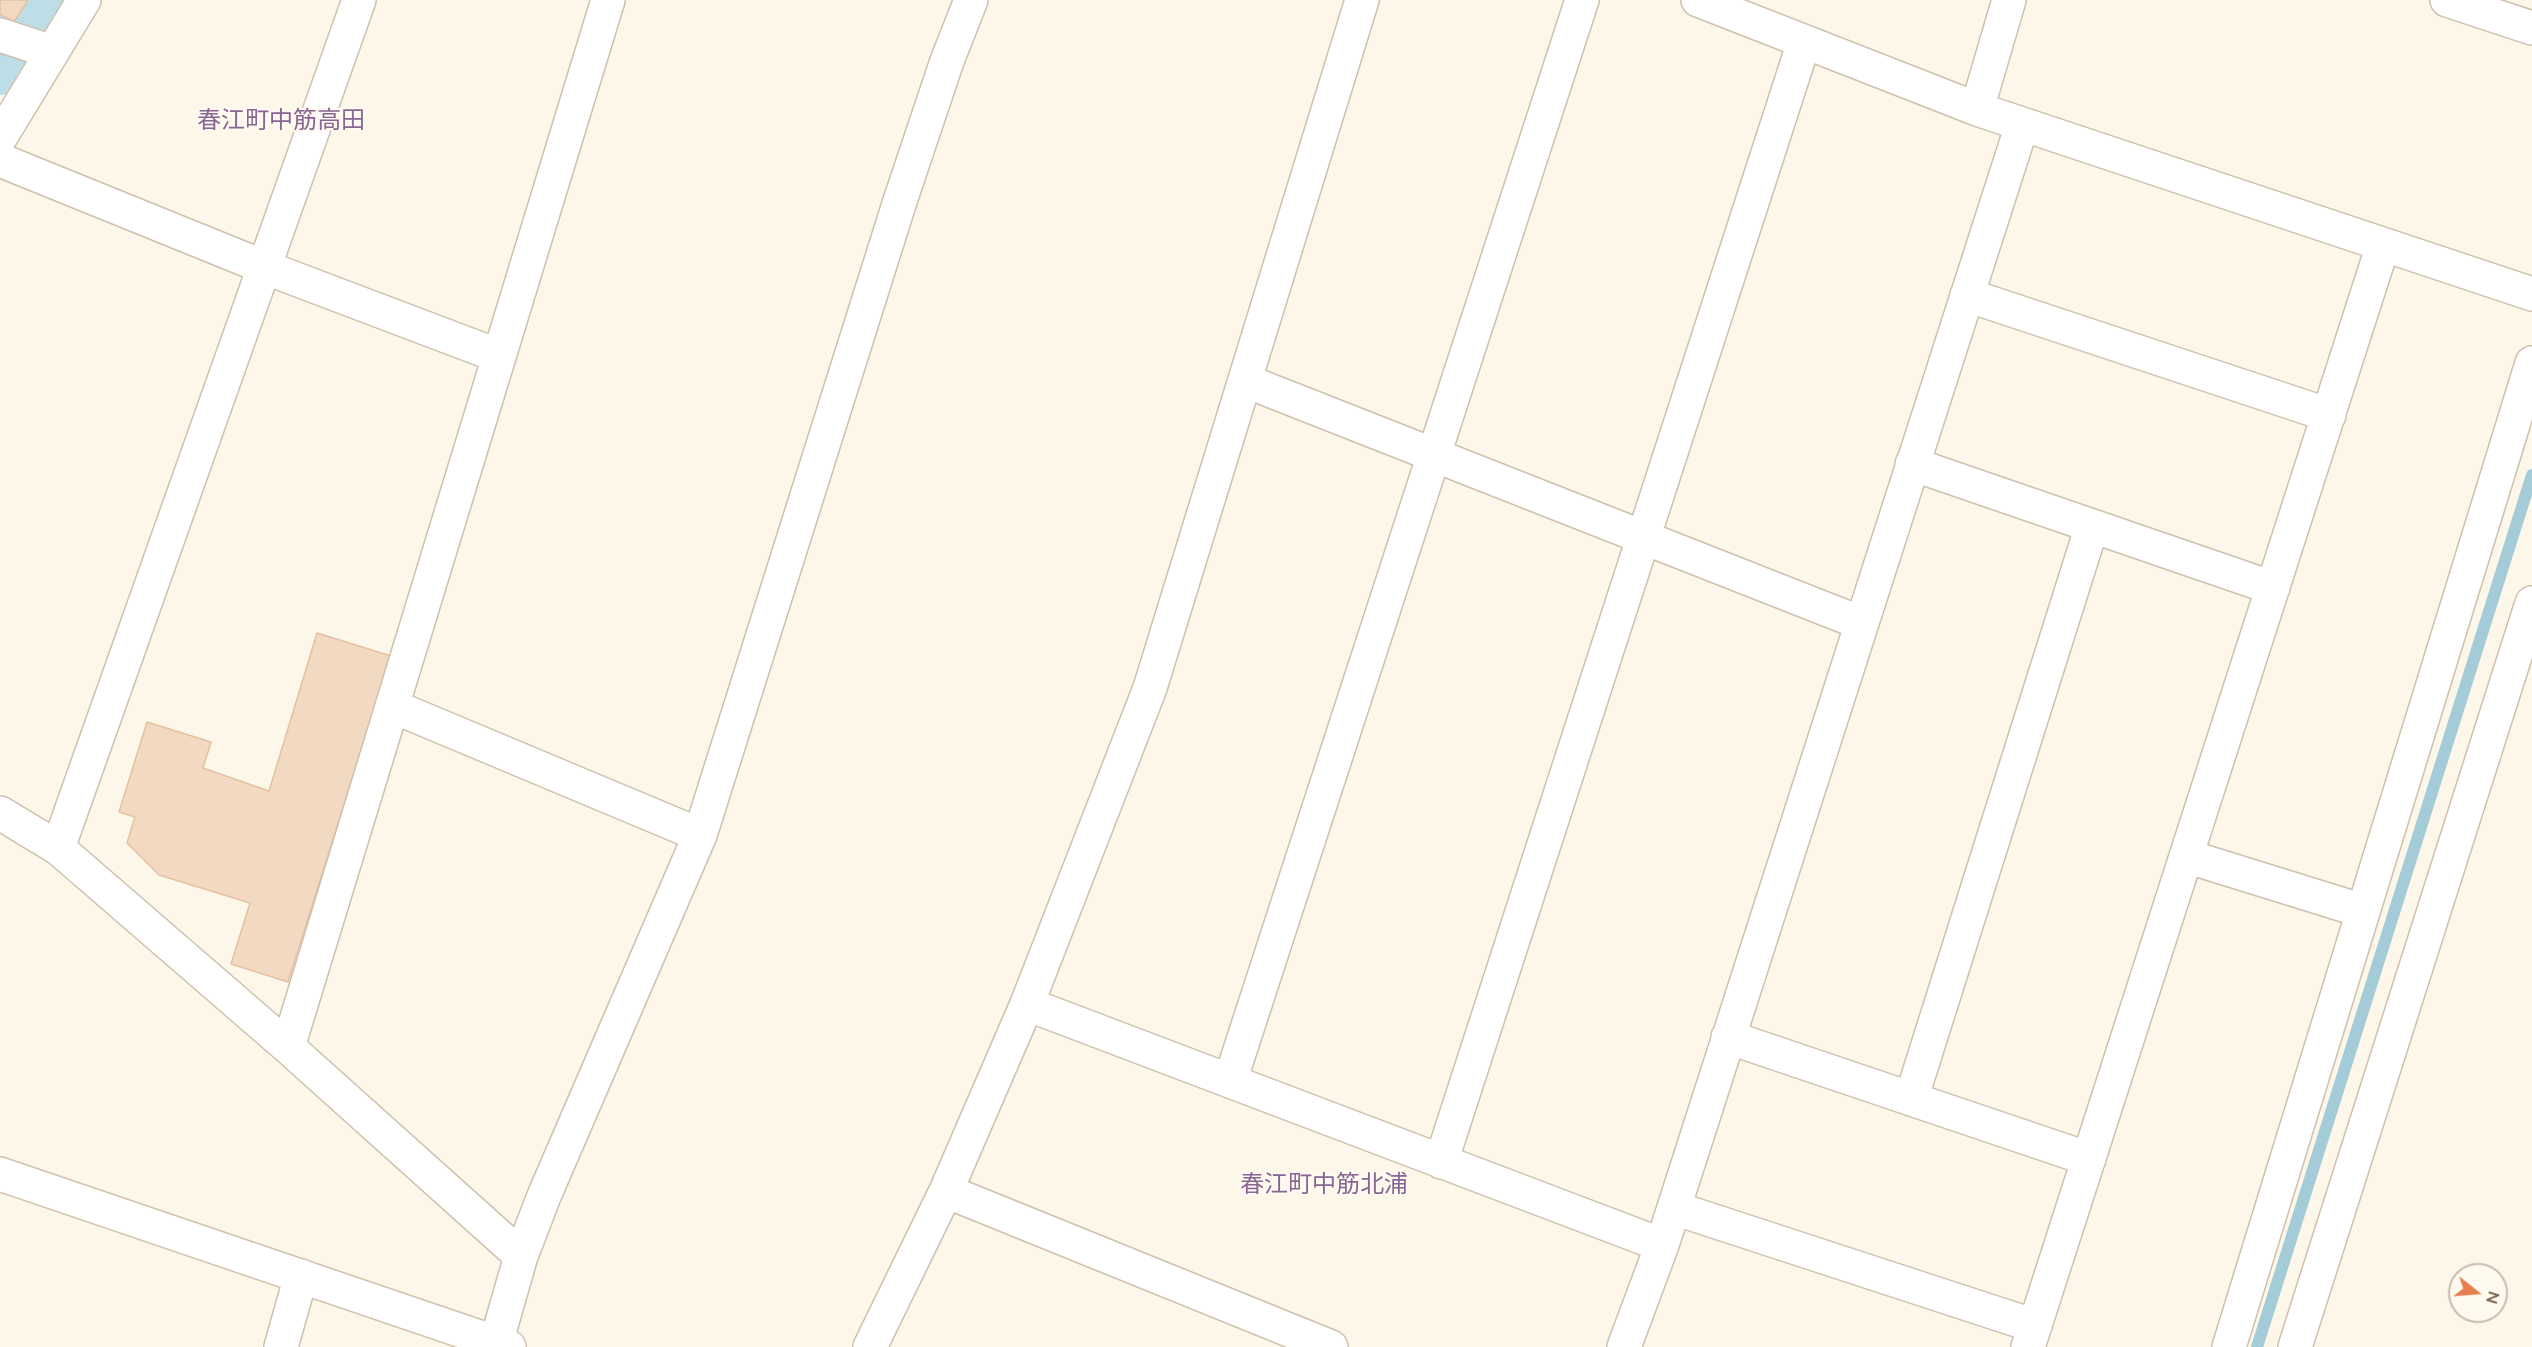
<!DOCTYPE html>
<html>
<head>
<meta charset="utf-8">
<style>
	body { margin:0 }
	#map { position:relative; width:2532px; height:1347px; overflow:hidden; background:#fcf7e9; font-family:Mulish,sans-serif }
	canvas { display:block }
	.north { position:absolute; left:2448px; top:1263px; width:60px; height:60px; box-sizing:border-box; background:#fffaf0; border:2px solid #c9bcae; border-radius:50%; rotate:107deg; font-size:16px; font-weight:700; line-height:24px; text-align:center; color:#77604c }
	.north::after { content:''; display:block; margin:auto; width:21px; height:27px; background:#e57f50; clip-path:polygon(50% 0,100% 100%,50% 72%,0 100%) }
</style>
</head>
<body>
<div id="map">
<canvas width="2532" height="1347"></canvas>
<div class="north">N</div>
</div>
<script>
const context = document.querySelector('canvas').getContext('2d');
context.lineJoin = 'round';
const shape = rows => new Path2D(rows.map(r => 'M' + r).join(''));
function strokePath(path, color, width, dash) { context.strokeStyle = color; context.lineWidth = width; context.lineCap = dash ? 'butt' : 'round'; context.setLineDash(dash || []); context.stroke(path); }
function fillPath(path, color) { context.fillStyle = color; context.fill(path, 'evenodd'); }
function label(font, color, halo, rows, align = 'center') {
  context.font = font + ' Mulish,"Noto Sans JP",sans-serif'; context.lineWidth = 4.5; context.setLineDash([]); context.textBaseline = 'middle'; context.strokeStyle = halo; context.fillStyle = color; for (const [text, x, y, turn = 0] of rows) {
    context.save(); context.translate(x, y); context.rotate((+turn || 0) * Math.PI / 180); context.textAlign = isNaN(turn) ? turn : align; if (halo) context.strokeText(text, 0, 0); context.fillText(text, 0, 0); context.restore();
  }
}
strokePath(shape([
	[2257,1347,2532,475]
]), '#a3cbd8', 12);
strokePath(shape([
	[0,60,37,0]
]), '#bddde7', 70);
const building = shape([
	[0,0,28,0,14,22,0,14,0,0],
	[317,633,391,656,288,982,231,964,250,903,159,875,127,843,135,817,119,812,147,722,211,742,203,768,269,791,317,633]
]);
fillPath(building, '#f2d9c1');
strokePath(building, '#e4c1a1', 1.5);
const street = shape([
	[1698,0,1977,109,2532,294],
	[2447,0,2532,28],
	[0,35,52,52],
	[1977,109,2009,0],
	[0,160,264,267,499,356],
	[1967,295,2329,415],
	[1246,381,1861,623],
	[1912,464,2273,588],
	[392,706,700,835],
	[0,813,58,848,288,1047,521,1256],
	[58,848,359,0],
	[2186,856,2363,911],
	[1027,1004,1662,1245],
	[1728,1037,2089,1159],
	[288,1047,608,0],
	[1230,1081,1582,0],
	[1911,1099,2092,526],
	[1441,1162,1804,42],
	[946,1191,1331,1347],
	[1674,1208,2035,1326],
	[496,1343,521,1256,544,1196,700,835,900,201,947,61,971,0],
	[281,1347,301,1276],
	[870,1347,946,1191,1027,1004,1150,688,1362,0],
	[1624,1347,1662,1245,2022,125],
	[2028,1347,2383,245],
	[2229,1347,2532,363],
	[2295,1347,2532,603]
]);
const secondary = shape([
	[0,138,84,0],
	[0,1174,509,1347]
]);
strokePath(street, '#cfc0ae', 36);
strokePath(secondary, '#d2c1ac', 36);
strokePath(street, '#fff', 33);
strokePath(secondary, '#fff', 33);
label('24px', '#886593', '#fffaf0', [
	["春江町中筋高田",281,121],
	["春江町中筋北浦",1324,1185]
]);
</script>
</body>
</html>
